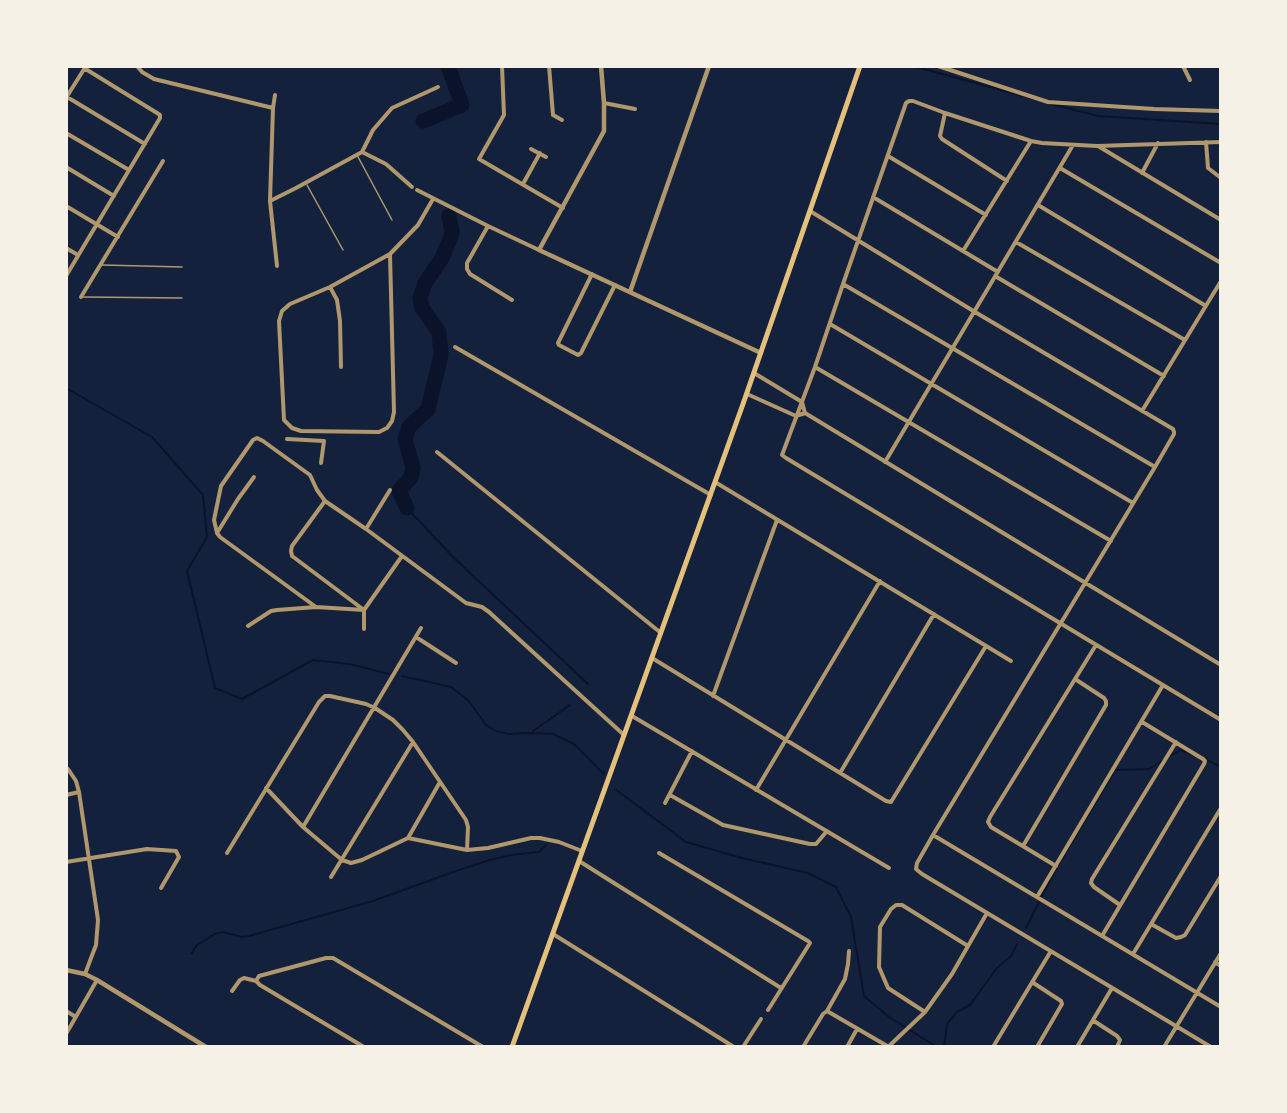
<!DOCTYPE html>
<html>
<head>
<meta charset="utf-8">
<style>
	body { margin:0 }
	#map { position:relative; width:1287px; height:1113px; overflow:hidden; background:#14213d; font-family:Ubuntu,sans-serif }
	canvas { display:block }
	.frame { position:absolute; inset:0; border:68px solid #f6f1e7; pointer-events:none }
</style>
</head>
<body>
<div id="map">
<canvas width="1287" height="1113"></canvas>
<div class="frame"></div>
</div>
<script>
const context = document.querySelector('canvas').getContext('2d');
context.lineJoin = 'round';
const shape = rows => new Path2D(rows.map(r => 'M' + r).join(''));
function strokePath(path, color, width, dash) { context.strokeStyle = color; context.lineWidth = width; context.lineCap = dash ? 'butt' : 'round'; context.setLineDash(dash || []); context.stroke(path); }
strokePath(shape([
	[913,66,1034,99],
	[1051,104,1098,116,1221,124],
	[66,388,152,437,203,495,207,537,187,571,215,688,242,699,313,660,349,664,389,674],
	[407,508,453,557,588,684],
	[402,676,451,687,468,700,486,725,496,731,508,734,531,733,553,734,574,744,604,774],
	[533,731,570,705],
	[1205,759,1221,767],
	[615,789,686,842,742,858,808,873,836,887,851,917,864,996,889,1017,937,1047],
	[1041,898,1058,866,1115,770,1149,769,1180,750,1191,754],
	[1026,928,1040,900],
	[191,954,197,945,215,934,223,932,242,937,249,936,373,901,456,871,490,860,511,855,539,852,546,845],
	[944,1047,947,1024,957,1012,970,1005,997,968,1011,956,1017,944]
]), '#0b132b', 2);
strokePath(shape([
	[423,121,462,105,448,66],
	[407,508,399,491,411,477,413,468,405,439,409,427,428,409,441,355,439,332,422,308,420,298,425,283,442,258,450,239,452,232,449,216]
]), '#0b132b', 15);
strokePath(shape([
	[357,155,392,220],
	[307,185,343,250],
	[102,265,182,267],
	[83,297,182,298]
]), '#b1986c', 1.5);
strokePath(shape([
	[137,66,142,72,154,79,273,108],
	[502,66,504,115,479,159,563,208],
	[549,66,553,115,562,120],
	[938,66,1048,102,1154,109,1221,111],
	[1183,66,1190,80],
	[275,95,273,108,270,201,277,266],
	[67,97,145,144],
	[66,98,86,66],
	[604,103,635,109],
	[945,113,940,136,942,139,1007,181],
	[66,133,129,170],
	[1206,142,1208,168,1221,178],
	[1221,142,1097,146,1042,143,1031,141,945,113,913,101,909,101,906,103,843,284,815,367,782,455,786,458,1221,720],
	[1098,146,1221,220],
	[531,149,546,157],
	[362,152,373,130,392,108,438,87],
	[362,152,386,164,412,187],
	[888,156,986,215],
	[66,167,114,196],
	[1060,168,1221,263],
	[1142,173,1158,143],
	[523,184,540,153],
	[417,190,488,226,539,250],
	[873,197,998,272],
	[270,201,296,188,362,152],
	[1038,205,1206,306],
	[66,206,118,237],
	[810,211,975,312,1173,429,1174,432,1174,434,1155,467,933,835,917,863,916,869,922,874,1211,1047],
	[488,226,467,263,467,269,470,274,512,300],
	[1016,242,1185,340],
	[66,248,78,255],
	[963,251,1031,141],
	[390,254,394,412,392,421,387,428,379,432,301,431,292,428,284,420,279,321,282,311,290,304,330,287,390,254,418,225,433,199],
	[592,274,558,343,559,345,578,355,581,353,615,285],
	[66,276,160,118,160,115,157,113,84,68],
	[995,276,1164,376],
	[843,284,1155,467],
	[330,287,337,300,340,321,341,367],
	[81,297,163,161],
	[830,324,1133,503],
	[455,347,711,495],
	[815,367,1111,541],
	[754,373,802,402,805,413,1221,665],
	[747,394,796,416,805,413],
	[1142,411,1221,281],
	[287,439,324,441,321,463],
	[437,452,661,633],
	[885,462,1073,145],
	[715,482,1011,661],
	[325,501,292,546,291,551,292,556,364,610,364,629],
	[366,529,390,490],
	[217,533,238,499,254,477],
	[316,607,220,537,217,533,214,520,221,486,253,440,257,438,263,441,310,475,317,490,325,501,366,529,466,603,482,607,489,612,624,735],
	[248,626,271,611,277,610,316,607,364,610,402,556],
	[416,637,456,663],
	[652,658,886,801,891,802,986,646],
	[713,696,777,520],
	[632,716,889,868],
	[66,768,68,769,76,781,79,792,98,920,96,945,85,974],
	[840,773,934,614],
	[266,788,303,827,342,860,351,863,362,860,408,838,467,850,488,848,531,838,540,838,559,842,582,851],
	[756,790,880,581],
	[66,795,79,792],
	[670,795,723,825,810,844,816,844,827,831],
	[665,803,692,751],
	[303,827,421,628],
	[933,835,1221,1007],
	[408,838,440,782],
	[1023,846,1106,705,1106,701,1104,698,1075,679],
	[227,853,319,702,325,696,330,696,366,704,375,708,393,720,403,730,413,742,466,820,468,827,467,850],
	[659,853,808,941,810,943,768,1010],
	[579,861,781,988],
	[66,862,147,849,176,851,179,857,161,888],
	[1056,866,991,827,988,822,990,817,1096,645],
	[331,877,413,742],
	[1037,897,1163,685],
	[1120,905,1094,887,1091,883,1092,879,1176,742],
	[1151,924,1176,938,1181,937,1185,935,1221,876],
	[553,934,734,1047],
	[1102,936,1204,764,1205,761,1203,759,1142,722],
	[1133,954,1221,808],
	[1215,962,1221,966],
	[256,981,259,976,326,958,333,958,483,1047],
	[1032,982,1061,1001,1062,1004,1037,1047],
	[232,991,240,980,244,978,256,981,260,985,364,1047],
	[66,1011,76,1017],
	[827,1011,889,1047],
	[925,1012,888,988,879,967,880,927,891,909,896,905,902,905,968,946],
	[1094,1021,1117,1036,1120,1040,1117,1047],
	[66,1034,97,980],
	[743,1047,761,1019],
	[803,1047,823,1014,827,1011,845,979,848,964,849,951],
	[847,1047,857,1029],
	[888,1047,925,1012,952,974,987,913],
	[993,1047,1051,951],
	[1077,1047,1112,988],
	[1164,1047,1221,953]
]), '#b1986c', 4);
strokePath(shape([
	[601,66,604,103,604,131,539,250,761,353],
	[630,292,709,66],
	[66,970,85,974,97,980,206,1047]
]), '#b1986c', 4.5);
strokePath(shape([
	[512,1047,743,404,860,66]
]), '#e5c07b', 5);
</script>
</body>
</html>
